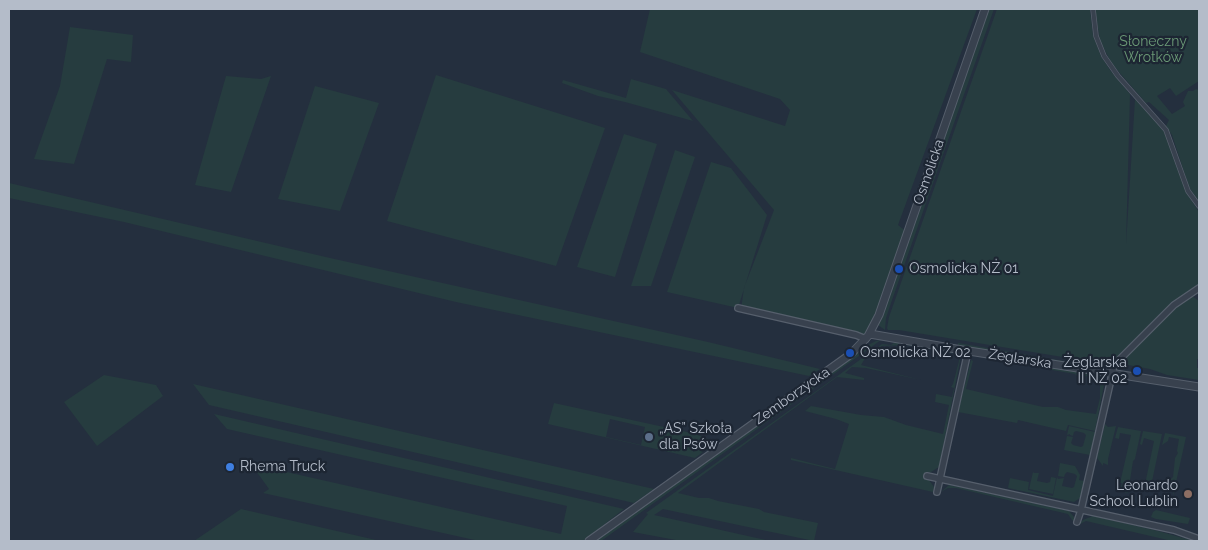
<!DOCTYPE html>
<html>
<head>
<meta charset="utf-8">
<style>
	body { margin:0 }
	#map { position:relative; width:1208px; height:550px; overflow:hidden; background:#242f3e; font-family:Raleway,sans-serif }
	canvas { display:block }
	.frame { position:absolute; inset:0; border:10px solid #b4bcc9; pointer-events:none }
</style>
</head>
<body>
<div id="map">
<canvas width="1208" height="550"></canvas>
<div class="frame"></div>
</div>
<script>
const context = document.querySelector('canvas').getContext('2d');
context.lineJoin = 'round';
function fillPath(path, color) { context.fillStyle = color; context.fill(path, 'evenodd'); }
const shape = rows => new Path2D(rows.map(r => 'M' + r).join(''));
function strokePath(path, color, width, dash) { context.strokeStyle = color; context.lineWidth = width; context.lineCap = dash ? 'butt' : 'round'; context.setLineDash(dash || []); context.stroke(path); }
function label(font, color, halo, rows, align = 'center') {
  context.font = font + ' Raleway,sans-serif'; context.lineWidth = 4.5; context.setLineDash([]); context.textBaseline = 'middle'; context.strokeStyle = halo; context.fillStyle = color; for (const [text, x, y, turn = 0] of rows) {
    context.save(); context.translate(x, y); context.rotate((+turn || 0) * Math.PI / 180); context.textAlign = isNaN(turn) ? turn : align; if (halo) context.strokeText(text, 0, 0); context.fillText(text, 0, 0); context.restore();
  }
}
fillPath(shape([
	[650,9,977,9,898,225,907,232,873,322,865,335,741,309,744,288,774,210,672,90,785,126,790,110,780,99,640,52],
	[988,9,994,9,891,303,886,318,885,330,878,325,932,171,936,165,935,164],
	[997,9,1090,9,1093,35,1101,56,1110,70,1130,94,1126,245,1135,99,1164,131,1186,192,1199,212,1199,284,1172,303,1112,362,1107,362,1105,364,899,330,888,330,887,328,889,317],
	[1095,9,1199,9,1199,81,1176,96,1170,88,1157,96,1172,114,1185,106,1183,102,1188,91,1193,91,1196,89,1199,90,1199,202,1189,187,1172,135,1166,126,1169,120,1149,102,1146,103,1112,64,1100,41],
	[70,27,133,35,131,62,107,59,74,164,34,159,60,86],
	[436,75,605,128,556,266,387,221],
	[226,76,261,79,271,76,231,192,195,185],
	[631,79,666,89,693,121,625,102,598,96,562,83,563,80,626,98],
	[315,86,379,103,340,211,278,199],
	[624,134,657,144,615,277,577,267],
	[675,150,695,157,651,286,631,286],
	[711,162,731,168,767,215,738,308,667,292],
	[9,183,330,258,708,342,820,369,809,376,456,302,124,222,9,198],
	[1192,296,1199,301,1199,355,1198,356,1199,359,1197,359,1197,368,1199,368,1199,380,1167,375,1150,369,1123,364,1122,361,1176,307],
	[881,340,601,541,596,541,687,474,868,345,876,341],
	[895,342,952,351,952,353,959,354,961,356,939,467,931,472,926,472,925,479,929,480,934,487,933,492,791,460,791,458,835,469,849,424,836,419,805,411,811,406,861,415,884,417,906,425,943,434,949,405,935,402,936,394,952,397,954,388,951,387,953,384,960,357,952,353,906,345,882,346,864,360,861,365,921,380,866,368,852,367,845,373,864,378,864,380,837,377,678,493,699,498,709,498,718,501,759,509,764,512,818,523,814,541,663,509,654,515,770,541,681,541,633,532,648,514,646,513,882,344,891,345],
	[958,343,1093,366,1095,369,958,347],
	[971,360,973,361,966,389,1043,407,1058,407,1066,410,1096,414,1100,398,1100,378,1089,376,1078,377,1075,374,1006,362,1007,360,1098,375,1098,376,1104,377,1105,380,1095,431,1068,425,1066,431,1018,420,1017,423,958,412],
	[104,375,156,385,163,396,97,446,64,402],
	[193,384,654,489,634,503,209,405],
	[554,403,696,434,716,442,706,450,705,442,696,440,693,447,693,452,698,449,703,452,695,458,548,424],
	[610,419,645,427,641,445,606,437],
	[214,414,624,509,583,541,479,541,263,493,269,489,251,464,561,534,567,506,227,429],
	[1105,424,1108,427,1116,426,1108,459,1108,465,1103,463,1103,466,1097,458],
	[1069,426,1095,432,1090,455,1064,450,1067,436,1073,437,1071,443,1073,445,1081,447,1083,446,1086,435,1084,433,1076,431,1074,432,1073,436,1070,435,1070,434,1067,435],
	[1118,427,1141,431,1135,459,1133,461,1128,493,1120,491,1122,483,1120,483,1131,435,1120,433,1119,439,1115,438],
	[1143,431,1162,434,1150,491,1144,489,1154,441,1144,438,1142,445,1140,444],
	[1165,433,1186,437,1173,496,1173,485,1171,485,1167,494,1171,479,1173,477,1175,458,1178,453,1177,451,1179,439,1169,437,1168,441,1162,445],
	[1060,463,1075,466,1080,475,1079,480,1084,481,1080,498,1074,502,1008,488,1010,478,1029,482,1028,490,1053,496,1057,477,1058,479,1064,478,1062,486,1072,488,1074,487,1077,476,1075,474,1067,472,1065,474,1064,477,1058,476],
	[1033,472,1034,473,1039,473,1037,481,1047,483,1050,482,1051,477,1056,478,1053,494,1029,489],
	[949,485,1069,511,1074,517,1074,521,1080,523,1083,520,1093,516,1158,531,1194,541,1172,541,1086,521,1080,524,1077,523,1072,520,1068,514,956,488,948,488,941,492],
	[241,509,376,540,383,541,194,541],
	[1156,510,1190,518,1188,524,1156,519,1151,517,1153,512]
]), '#263c3f');
const pedestrian = shape([
	[1093,9,1096,36,1104,56,1118,76,1166,130,1188,191,1199,206]
]);
const minor = shape([
	[738,308,856,335,866,339],
	[927,476,1174,530,1199,539],
	[937,492,968,351],
	[1077,522,1081,510,1114,366,1118,361,1174,305,1199,288]
]);
const tertiary = shape([
	[870,334,956,349,1199,387],
	[589,541,851,354,868,336,879,315,985,9]
]);
strokePath(pedestrian, '#565f6c', 5.5);
strokePath(minor, '#565f6c', 8);
strokePath(tertiary, '#565f6c', 9);
strokePath(pedestrian, '#38414e', 4);
strokePath(minor, '#38414e', 5.5);
strokePath(tertiary, '#38414e', 7);
for (const [x, y, r, color] of [
	[899,269,5,"#1a4fb4"],
	[850,353,5,"#1a4fb4"],
	[1137,371,5,"#1a4fb4"],
	[649,437,5,"#5c6f8a"],
	[230,467,5,"#3f7fe0"],
	[1188,494,5,"#8d6e63"]
]) { const dot = new Path2D(); dot.arc(x, y, r, 0, 2 * Math.PI); context.fillStyle = color; context.fill(dot); strokePath(dot, '#1d2633', 2); }
label('14px', '#6b9a76', '#1d2633', [
	["Słoneczny",1153,42],
	["Wrotków",1153,58]
]);
label('14px', '#b4bcc9', '#1d2633', [
	["Osmolicka",929,172,-71],
	["Żeglarska",1020,359,9],
	["Zemborzycka",792,396,-35]
]);
label('14px', '#b4bcc9', '#1d2633', [
	["Osmolicka NŻ 01",909,269],
	["Osmolicka NŻ 02",860,353],
	["Żeglarska",1127,363,"right"],
	["II NŻ 02",1127,379,"right"],
	["„AS” Szkoła",659,429],
	["dla Psów",659,445],
	["Rhema Truck",240,467],
	["Leonardo",1178,486,"right"],
	["School Lublin",1178,502,"right"]
], 'left');
</script>
</body>
</html>
